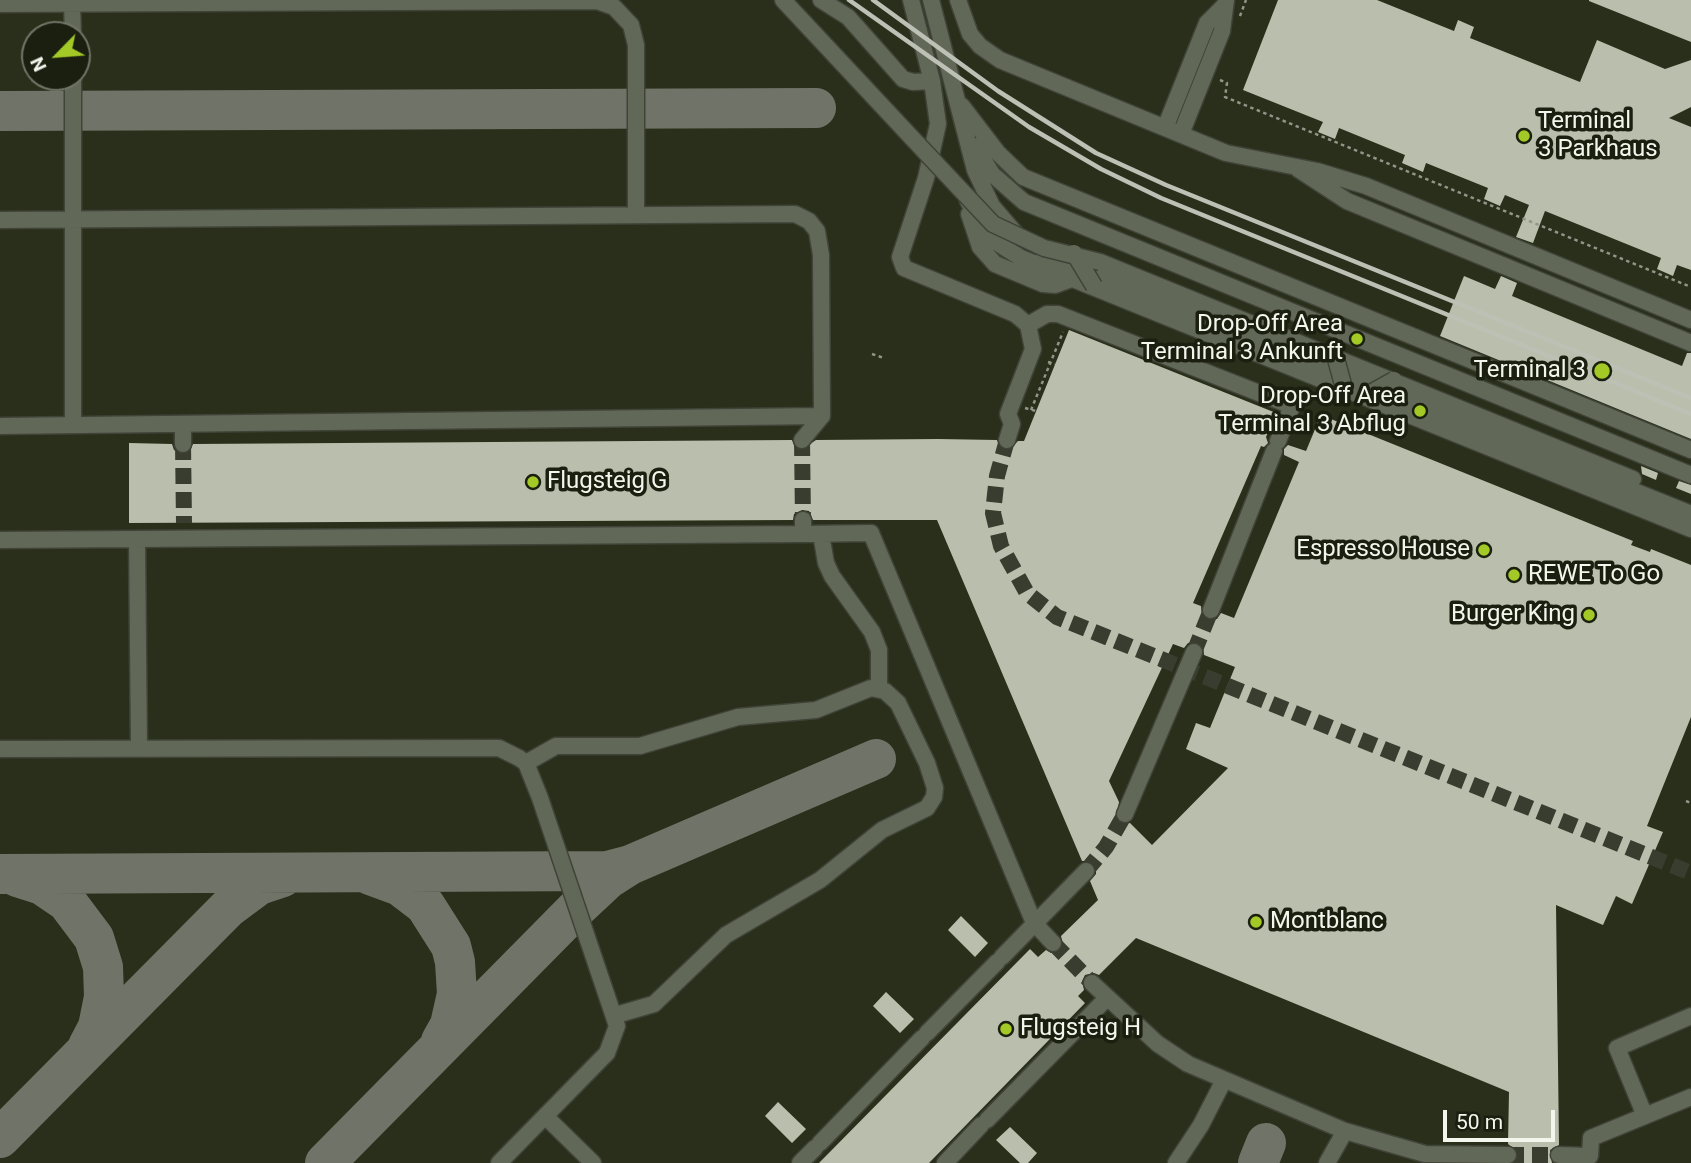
<!DOCTYPE html>
<html>
<head>
<meta charset="utf-8">
<style>
	body { margin:0 }
	#map { position:relative; width:1691px; height:1163px; overflow:hidden; background:#24281a; font-family:Roboto,sans-serif }
	canvas { display:block }
	.north { position:absolute; left:21px; top:21px; width:70px; height:70px; box-sizing:border-box; background:#1a1f10; border:2px solid #707568; border-radius:50%; rotate:245deg; font-size:19px; font-weight:700; line-height:28px; text-align:center; color:#f2f6ec }
	.north::after { content:''; display:block; margin:auto; width:24px; height:32px; background:#a3c926; clip-path:polygon(50% 0,100% 100%,50% 72%,0 100%) }
	.scale { position:absolute; left:1443px; top:1110px; width:112px; height:32px; box-sizing:border-box; border:4px solid #f2f6ec; border-top:0; padding-left:9px; font-size:21px; line-height:24px; white-space:nowrap; color:#f2f6ec; -webkit-text-stroke:5px #1a1f10; paint-order:stroke }
</style>
</head>
<body>
<div id="map">
<canvas width="1691" height="1163"></canvas>
<div class="north">N</div>
<div class="scale">50 m</div>
</div>
<script>
const context = document.querySelector('canvas').getContext('2d');
context.lineJoin = 'round';
function fillPath(path, color) { context.fillStyle = color; context.fill(path, 'evenodd'); }
const shape = rows => new Path2D(rows.map(r => 'M' + r).join(''));
function strokePath(path, color, width, dash) { context.strokeStyle = color; context.lineWidth = width; context.lineCap = dash ? 'butt' : 'round'; context.setLineDash(dash || []); context.stroke(path); }
function label(font, color, halo, rows, align = 'center') {
  context.font = font + ' Roboto,sans-serif'; context.lineWidth = 7; context.setLineDash([]); context.textBaseline = 'middle'; context.strokeStyle = halo; context.fillStyle = color; for (const [text, x, y, turn = 0] of rows) {
    context.save(); context.translate(x, y); context.rotate((+turn || 0) * Math.PI / 180); context.textAlign = isNaN(turn) ? turn : align; if (halo) context.strokeText(text, 0, 0); context.fillText(text, 0, 0); context.restore();
  }
}
fillPath(shape([
	[0,0,1691,0,1691,1163,0,1163],
	[35,35,77,35,77,77,35,77]
]), '#292f1a');
strokePath(shape([
	[0,111,816,108],
	[0,874,607,871,630,865,876,759],
	[370,875,400,886,425,905,451,946,455,962,457,994,450,1025,441,1041],
	[17,877,42,885,67,902,94,938,103,967,104,997,98,1027,88,1046],
	[0,1138,228,908,259,885,283,877],
	[325,1163,578,907,608,879,630,865],
	[1258,1163,1266,1143]
]), '#707468', 40);
fillPath(shape([
	[1278,0,1377,0,1454,31,1458,20,1474,27,1470,38,1580,82,1597,40,1665,69,1691,60,1691,107,1669,118,1691,127,1691,270,1677,265,1673,276,1657,269,1661,258,1545,211,1533,243,1516,237,1529,205,1505,195,1500,206,1484,199,1488,188,1426,163,1423,172,1402,163,1405,155,1339,128,1335,139,1318,132,1323,122,1243,90],
	[1589,0,1691,0,1691,42,1589,1],
	[1464,276,1495,289,1501,276,1517,283,1512,296,1682,366,1687,353,1691,353,1691,439,1440,336],
	[1069,330,1276,413,1266,437,1268,443,1264,447,1261,446,1193,603,1201,606,1202,616,1208,620,1217,619,1221,613,1234,618,1299,462,1284,455,1284,449,1288,445,1306,451,1321,415,1633,541,1631,545,1650,552,1651,549,1691,565,1691,717,1647,826,1663,832,1632,904,1616,896,1603,925,1556,905,1559,1145,1550,1150,1552,1163,1514,1163,1517,1151,1508,1144,1509,1092,1136,938,1099,975,1094,973,1085,975,1082,981,1084,990,1078,996,1085,1003,929,1163,819,1163,1030,949,1038,957,1046,950,1051,953,1060,951,1063,945,1061,936,1098,900,1090,881,1096,874,1096,868,1089,861,1082,861,937,520,813,520,809,511,802,510,794,514,793,520,129,523,129,443,172,444,174,450,182,454,189,453,193,444,792,440,795,448,801,450,816,440,938,439,997,440,1000,448,1009,450,1018,441,1024,441],
	[1197,642,1203,646,1204,655,1235,667,1210,728,1196,723,1186,749,1228,768,1152,845,1130,823,1122,824,1116,820,1119,802,1109,781,1173,644,1184,648,1188,643],
	[1641,466,1658,473,1656,480,1642,474],
	[1679,481,1691,485,1691,494,1676,488],
	[961,916,988,943,975,957,948,930],
	[886,992,914,1019,900,1033,873,1006],
	[778,1102,806,1129,792,1143,765,1116],
	[1010,1127,1037,1153,1028,1163,1020,1163,996,1140]
]), '#b9bfac');
strokePath(shape([
	[802,440,803,520],
	[1007,440,997,476,993,513,1001,546,1027,593,1057,617,1691,873],
	[183,444,184,523],
	[1194,652,1211,610],
	[1086,871,1106,847,1125,814],
	[1053,943,1092,983],
	[1508,1155,1559,1155]
]), '#393d2f', 16, [16, 8]);
const minor = shape([
	[783,0,913,139],
	[821,0,848,17,903,79,913,82,932,81],
	[911,0,932,81,938,124,926,178,900,257,904,268,1015,314,1028,325,1033,349,1008,414,1012,424,1007,440],
	[931,0,975,170,992,206,1016,234],
	[958,0,970,34,980,46,1000,60,1226,153,1317,171,1366,186,1691,320],
	[0,4,597,1,614,7,631,25,636,45,636,215],
	[72,4,73,35],
	[962,106,998,153,1023,177,1691,450],
	[1165,128,1207,23,1223,7],
	[1181,134,1222,31,1226,0],
	[975,146,992,174,1024,202,1691,475],
	[1298,169,1347,201,1691,343],
	[968,201,983,228,996,242,1021,258,1691,529],
	[969,214,980,247,995,264,1043,284,1055,285,1074,278],
	[0,220,795,214,809,221,817,231,821,255,822,416,802,440],
	[1044,253,1691,514],
	[1100,262,1633,479],
	[1028,325,1047,314,1058,314,1292,406,1278,441],
	[73,425,73,77],
	[0,426,822,416],
	[183,444,183,424],
	[803,520,803,534,871,533,1034,923,1053,943],
	[821,534,826,563,832,576,872,632,879,650,879,689],
	[137,539,139,748],
	[0,540,803,534],
	[1211,610,1274,451],
	[0,749,499,748,519,758,526,763,540,798,617,1026,607,1053,499,1163],
	[526,763,556,746,640,746,738,717,816,710,871,688,885,691,898,703,927,763,935,788,934,797,927,808,882,830,820,880,726,935,654,1004,616,1015],
	[1125,814,1194,652],
	[1002,957,1086,871],
	[1092,983,1158,1044,1188,1064,1345,1131,1425,1154,1508,1155],
	[927,1033,997,962],
	[545,1116,593,1163],
	[1645,1116,1617,1048,1691,1016],
	[987,1120,1107,998],
	[820,1143,922,1038],
	[1559,1155,1590,1156,1591,1138,1691,1097],
	[800,1163,815,1148],
	[945,1163,981,1125],
	[1176,1163,1201,1125,1224,1080],
	[1327,1163,1345,1131]
]);
strokePath(minor, '#3f4338', 19);
strokePath(shape([
	[1240,16,1246,0],
	[1220,80,1227,83,1225,97,1691,287],
	[872,354,884,358],
	[1048,362,1055,364],
	[1025,408,1036,411],
	[1031,410,1063,332],
	[1686,801,1691,803]
]), '#92968a', 2.5, [3.5, 3.5]);
strokePath(minor, '#626857', 16);
strokePath(shape([
	[849,0,1029,127,1101,169,1161,198,1691,414],
	[873,0,998,91,1096,153,1166,185,1691,398]
]), '#bcc0b5', 4.5);
const minorBridge = shape([
	[913,139,993,224,1044,248,1100,262],
	[1074,253,1094,286],
	[1336,359,1344,388],
	[1365,396,1394,380]
]);
strokePath(minorBridge, '#3f4338', 19, []);
strokePath(minorBridge, '#626857', 16);
for (const [x, y, r, color] of [
	[1524,136,7,"#a3c926"],
	[1357,339,7,"#a3c926"],
	[1602,371,9,"#a3c926"],
	[1420,411,7,"#a3c926"],
	[533,482,7,"#a3c926"],
	[1484,550,7,"#a3c926"],
	[1514,575,7,"#a3c926"],
	[1589,615,7,"#a3c926"],
	[1256,922,7,"#a3c926"],
	[1006,1029,7,"#a3c926"]
]) { const dot = new Path2D(); dot.arc(x, y, r, 0, 2 * Math.PI); context.fillStyle = color; context.fill(dot); strokePath(dot, '#1a1f10', 2.5); }
label('24px', '#f2f6ec', '#1a1f10', [
	["Terminal",1538,122],
	["3 Parkhaus",1538,150],
	["Drop-Off Area",1343,325,"right"],
	["Terminal 3 Ankunft",1343,353,"right"],
	["Terminal 3",1586,371,"right"],
	["Drop-Off Area",1406,397,"right"],
	["Terminal 3 Abflug",1406,425,"right"],
	["Flugsteig G",547,482],
	["Espresso House",1470,550,"right"],
	["REWE To Go",1528,575],
	["Burger King",1575,615,"right"],
	["Montblanc",1270,922],
	["Flugsteig H",1020,1029]
], 'left');
</script>
</body>
</html>
